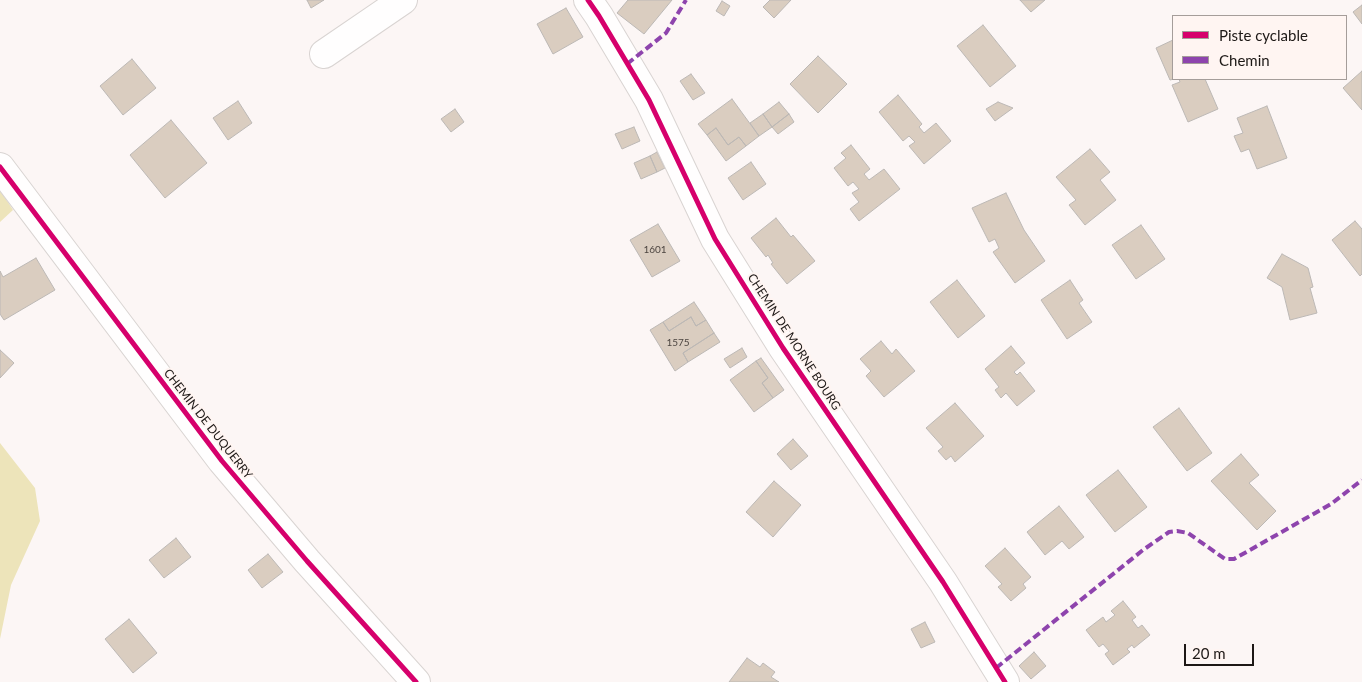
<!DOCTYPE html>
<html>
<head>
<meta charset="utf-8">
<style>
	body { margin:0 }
	#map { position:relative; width:1362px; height:682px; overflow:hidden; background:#fcf6f5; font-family:Lato,sans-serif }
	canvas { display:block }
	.legend { position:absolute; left:1172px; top:15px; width:175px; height:65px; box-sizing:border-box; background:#fff5f2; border:1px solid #a59d9a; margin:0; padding:6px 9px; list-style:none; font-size:15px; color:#1d1816 }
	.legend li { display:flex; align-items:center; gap:10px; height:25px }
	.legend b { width:25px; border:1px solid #a59d9a }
	.scale { position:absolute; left:1184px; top:644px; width:70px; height:22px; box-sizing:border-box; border:2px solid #1d1816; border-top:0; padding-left:6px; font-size:15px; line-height:18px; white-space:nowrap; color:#1d1816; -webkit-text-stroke:4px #fff5f2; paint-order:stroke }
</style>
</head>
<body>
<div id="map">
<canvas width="1362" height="682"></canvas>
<ul class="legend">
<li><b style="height:6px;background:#d6006c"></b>Piste cyclable</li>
<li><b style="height:6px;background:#8e44ad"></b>Chemin</li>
</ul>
<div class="scale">20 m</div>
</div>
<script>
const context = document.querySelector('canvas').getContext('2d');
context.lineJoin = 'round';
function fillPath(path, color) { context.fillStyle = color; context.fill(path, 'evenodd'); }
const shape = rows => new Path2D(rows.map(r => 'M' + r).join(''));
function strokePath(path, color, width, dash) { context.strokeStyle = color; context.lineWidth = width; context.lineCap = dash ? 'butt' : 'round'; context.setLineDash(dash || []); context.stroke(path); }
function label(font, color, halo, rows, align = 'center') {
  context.font = font + ' Lato,sans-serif'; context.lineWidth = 4; context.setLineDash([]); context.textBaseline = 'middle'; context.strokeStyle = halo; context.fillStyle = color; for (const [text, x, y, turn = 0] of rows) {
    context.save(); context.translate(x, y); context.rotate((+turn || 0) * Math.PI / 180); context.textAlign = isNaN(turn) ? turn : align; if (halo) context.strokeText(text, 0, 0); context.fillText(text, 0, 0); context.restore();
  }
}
fillPath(shape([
	[0,190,13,210,0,222],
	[0,443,35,488,40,521,11,585,0,639]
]), '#ede4ba');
const building = shape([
	[307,0,324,0,311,8,307,0],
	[628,0,672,0,644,34,617,13,628,0],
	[770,0,791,0,774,18,763,7,770,0],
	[1020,0,1045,0,1031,12,1020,0],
	[722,1,730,6,724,16,716,11,722,1],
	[1362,5,1362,24,1353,12,1362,5],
	[566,8,583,37,553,54,537,24,566,8],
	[983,25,1016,66,990,87,957,46,983,25],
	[1173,40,1174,79,1170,80,1156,48,1173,40],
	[818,56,847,84,818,113,790,84,818,56],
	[132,59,156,88,123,115,100,86,132,59],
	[1362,71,1362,110,1343,88,1362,71],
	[691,74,705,93,693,100,680,81,691,74],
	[1179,79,1205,79,1218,109,1188,122,1172,85,1180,82,1179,79],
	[898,95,922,124,919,127,924,133,936,123,951,141,924,164,909,146,915,142,909,136,903,141,879,112,898,95],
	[732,99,759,136,746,146,739,137,728,145,716,128,707,135,698,124,732,99],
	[238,101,252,123,228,140,213,118,238,101],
	[779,102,789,114,772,127,763,114,779,102],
	[998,102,1013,108,995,121,986,109,998,102],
	[1267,106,1287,158,1257,169,1249,149,1241,152,1234,136,1243,133,1237,118,1267,106],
	[455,109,464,122,451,132,441,119,455,109],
	[763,114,772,127,759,136,750,123,763,114],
	[789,114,794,122,778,134,772,127,789,114],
	[171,120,207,163,165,198,130,155,171,120],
	[634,127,640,141,622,149,615,134,634,127],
	[716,128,728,145,739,137,746,146,726,161,707,135,716,128],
	[851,145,870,169,864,174,869,180,884,169,900,189,859,221,850,209,859,202,852,193,859,189,853,182,848,186,834,168,846,158,841,153,851,145],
	[1090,149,1110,172,1100,180,1116,200,1085,225,1069,205,1076,200,1056,177,1090,149],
	[657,152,665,168,657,172,650,156,657,152],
	[650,156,657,172,641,179,634,163,650,156],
	[751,162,766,184,743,200,728,178,751,162],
	[1006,193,1024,230,1045,261,1015,283,993,252,999,248,995,239,989,242,972,208,1006,193],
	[776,218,791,237,793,235,815,261,787,284,771,264,773,263,768,255,766,257,751,238,776,218],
	[1355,221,1362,229,1362,274,1360,276,1332,240,1355,221],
	[658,224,680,261,652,277,630,240,658,224],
	[1141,225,1165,259,1136,279,1112,245,1141,225],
	[1282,254,1308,268,1313,287,1310,288,1317,313,1290,320,1282,287,1267,278,1282,254],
	[36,258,55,290,4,320,0,314,0,271,3,277,36,258],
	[957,280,985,316,958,338,930,302,957,280],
	[1070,280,1083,300,1079,303,1092,322,1067,339,1041,300,1070,280],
	[694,302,706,320,696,326,691,317,669,331,663,322,694,302],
	[691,317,696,326,706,320,714,333,683,353,688,362,675,371,650,330,663,322,669,331,691,317],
	[714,333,720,342,688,362,683,353,714,333],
	[881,341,892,354,896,349,915,371,884,397,866,376,871,371,860,359,881,341],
	[1011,346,1025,363,1014,372,1017,375,1020,372,1035,391,1017,406,1006,393,1001,398,995,390,999,387,985,369,1011,346],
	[742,348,747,357,730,368,724,359,742,348],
	[0,350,14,363,0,378,0,350],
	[761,358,784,390,773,398,762,383,768,378,756,361,761,358],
	[756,361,768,378,762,383,773,398,754,412,730,380,756,361],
	[955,403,984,436,955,462,951,456,946,460,938,451,943,447,926,428,955,403],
	[1179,408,1212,453,1187,471,1153,427,1179,408],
	[793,439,808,456,791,470,777,454,793,439],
	[1241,454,1259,475,1249,483,1276,511,1257,530,1211,481,1241,454],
	[1118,470,1147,507,1115,532,1086,495,1118,470],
	[774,481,801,505,773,537,746,512,774,481],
	[1059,506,1084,537,1069,549,1062,541,1045,555,1027,532,1059,506],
	[176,538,191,557,164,578,149,560,176,538],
	[1005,548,1031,577,1023,584,1026,588,1011,601,998,587,1002,584,985,566,1005,548],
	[268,554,283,572,262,588,248,570,268,554],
	[1123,601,1136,617,1132,620,1138,628,1142,625,1150,635,1134,648,1132,645,1127,649,1130,652,1113,665,1105,654,1109,651,1103,644,1099,647,1086,630,1103,617,1106,622,1115,615,1111,611,1123,601],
	[129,619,157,653,133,673,105,639,129,619],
	[925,622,935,642,921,648,911,629,925,622],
	[1034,652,1046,666,1031,679,1019,666,1034,652],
	[747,658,760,667,763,663,775,672,771,677,779,682,729,682,747,658]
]);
fillPath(building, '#dacdc0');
strokePath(building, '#bcb8b5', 1);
const minor = shape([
	[588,0,599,16,649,100,715,239,783,348,943,582,1005,682],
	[324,54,403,0],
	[0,167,222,461,307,561,416,682]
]);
strokePath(minor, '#d9d4d2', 30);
strokePath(minor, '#fffefe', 28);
strokePath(shape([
	[627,64,666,33,686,0],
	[996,668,1143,550,1169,532,1177,531,1188,533,1225,559,1234,559,1331,504,1362,480]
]), '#8e44ad', 4, [8, 4]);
strokePath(shape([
	[588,0,599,16,649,100,715,239,783,348,943,582,1005,682],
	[0,167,222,461,307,561,416,682]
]), '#d6006c', 5);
label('10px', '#4c4540', null, [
	["1601",655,250],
	["1575",678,343]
]);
label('12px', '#1d1816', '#fff5f2', [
	["CHEMIN DE MORNE BOURG",794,342,57],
	["CHEMIN DE DUQUERRY",208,424,52]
]);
</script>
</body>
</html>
